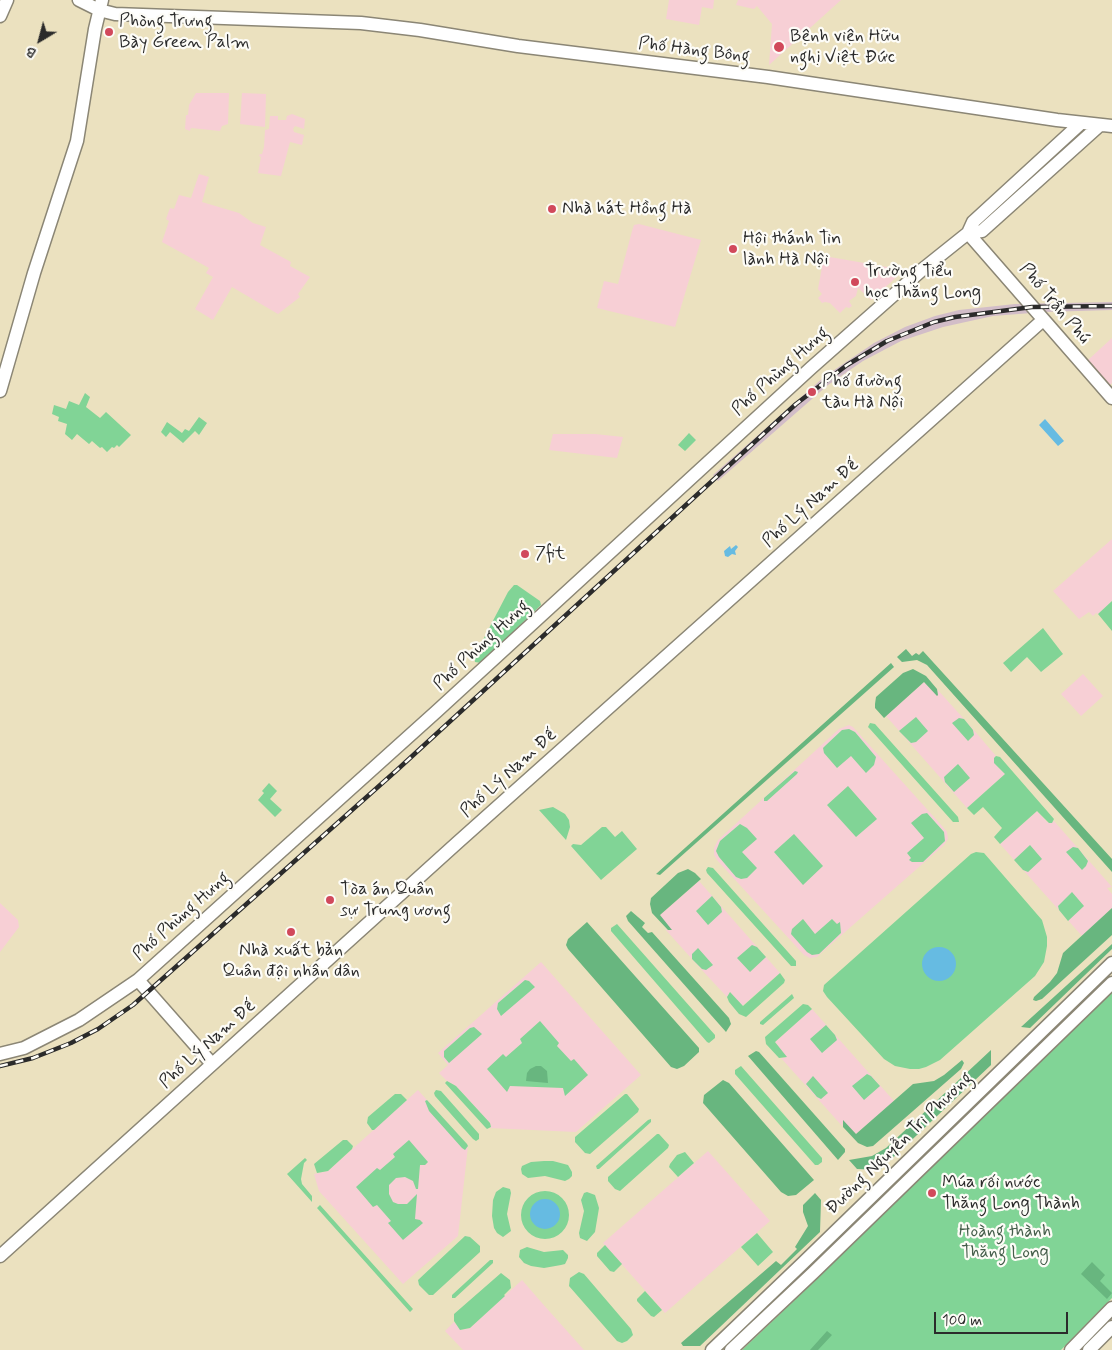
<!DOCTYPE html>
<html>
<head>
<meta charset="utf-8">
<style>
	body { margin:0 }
	#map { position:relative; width:1112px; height:1350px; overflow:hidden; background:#ebe1bf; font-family:Mynerve,sans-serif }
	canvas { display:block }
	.north { position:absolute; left:15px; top:15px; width:50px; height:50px; -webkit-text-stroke:4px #fdfcf7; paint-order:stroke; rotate:217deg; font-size:14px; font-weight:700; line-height:20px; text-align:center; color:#2b2b2b }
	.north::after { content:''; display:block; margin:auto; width:18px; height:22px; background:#2b2b2b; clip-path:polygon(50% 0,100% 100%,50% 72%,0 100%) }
	.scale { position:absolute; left:934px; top:1312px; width:134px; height:22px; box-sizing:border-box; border:2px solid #2b2b2b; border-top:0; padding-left:6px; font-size:15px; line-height:18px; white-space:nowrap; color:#2b2b2b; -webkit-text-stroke:4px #fdfcf7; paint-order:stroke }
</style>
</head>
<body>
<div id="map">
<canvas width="1112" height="1350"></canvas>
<div class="north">B</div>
<div class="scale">100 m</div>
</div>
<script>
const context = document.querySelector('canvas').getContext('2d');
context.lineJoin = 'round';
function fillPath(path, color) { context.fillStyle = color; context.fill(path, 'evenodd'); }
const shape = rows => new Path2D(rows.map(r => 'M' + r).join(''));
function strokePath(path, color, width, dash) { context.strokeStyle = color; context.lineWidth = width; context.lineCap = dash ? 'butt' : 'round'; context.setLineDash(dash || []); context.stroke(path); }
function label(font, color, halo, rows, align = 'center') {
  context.font = font + ' Mynerve,sans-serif'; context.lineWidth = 4.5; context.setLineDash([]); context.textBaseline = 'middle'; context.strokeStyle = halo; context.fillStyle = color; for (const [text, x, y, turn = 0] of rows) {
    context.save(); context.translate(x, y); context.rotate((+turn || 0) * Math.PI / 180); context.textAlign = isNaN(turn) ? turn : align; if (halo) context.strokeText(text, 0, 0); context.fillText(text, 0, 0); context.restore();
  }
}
fillPath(shape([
	[669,0,714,0,713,9,702,7,699,25,666,19],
	[738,0,841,0,769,65,772,24,757,6,754,9,736,5],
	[196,93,229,93,228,124,222,126,220,131,191,128,190,131,185,129,186,115,188,115,189,105],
	[242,93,266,94,265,127,240,124],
	[292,114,305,119,304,129,295,126,293,129,294,132,304,135,302,145,290,142,281,176,258,173,261,157,259,156,260,154,262,154,264,147,265,130,269,129,270,116,278,116,278,120,286,120,287,116],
	[199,174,209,177,202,202,239,213,253,223,266,227,260,245,291,262,290,266,310,277,298,294,300,297,278,314,232,287,213,320,195,309,213,277,206,273,209,268,162,242,169,221,166,219,170,208,174,209,179,195,191,198],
	[639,224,701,240,675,327,597,308,604,281,618,284,632,231,634,225],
	[824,256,899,269,900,274,871,300,858,288,856,296,849,301,852,306,849,308,846,307,840,313,830,303,825,302,822,303,818,298,822,294,818,289],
	[1112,338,1112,383,1110,385,1088,360],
	[553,434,595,434,623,437,617,458,549,450],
	[1112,539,1112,601,1098,614,1096,613,1093,616,1089,612,1079,619,1053,591],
	[1083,674,1103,696,1081,716,1061,694],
	[924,682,938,695,937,689,972,728,996,756,994,758,994,762,1005,774,967,808,886,716],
	[849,725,853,727,943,827,947,832,948,839,944,845,820,954,817,957,810,958,804,955,717,860,714,855,714,848,718,840,839,729],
	[1037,811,1047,822,1051,823,1054,821,1112,887,1107,888,1112,894,1112,908,1082,936,1000,844],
	[699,881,780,973,742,1006,730,992,727,997,700,968,665,929,669,931,660,915],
	[0,903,18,920,19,927,0,952],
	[541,962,641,1075,576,1132,489,1128,491,1127,490,1123,456,1086,447,1081,439,1073,448,1065,438,1053],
	[812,1009,894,1101,856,1134,842,1123,843,1127,781,1058,785,1058,775,1042],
	[418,1090,468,1146,458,1236,403,1284,319,1191,314,1174,328,1171],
	[708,1151,770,1221,665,1313,603,1243],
	[522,1280,542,1303,584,1350,463,1350,445,1331,454,1322,461,1330,470,1328]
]), '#f7cfd5');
fillPath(shape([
	[1112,302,1112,310,1044,312,993,316,943,327,901,341,863,361,828,385,718,481,713,475,824,377,874,343,905,327,935,316,959,310,1015,304],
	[436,731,439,734,398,771,396,768]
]), '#d2bdc8');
fillPath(shape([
	[85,393,90,397,86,407,100,418,106,412,131,435,119,447,117,445,114,448,112,447,107,452,102,447,100,448,92,441,89,444,77,434,72,440,65,434,67,424,58,421,59,417,52,414,54,405,66,409,69,401,79,405],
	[199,417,207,423,199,435,195,431,183,443,170,432,166,437,161,432,167,422,182,433,185,429,189,431],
	[689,433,696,440,685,451,678,445],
	[514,585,517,585,540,601,541,605,481,663,475,662,474,657,508,592],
	[1112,601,1112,631,1098,614],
	[1043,628,1063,654,1041,672,1027,657,1011,672,1003,663],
	[916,717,928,731,916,742,911,743,899,731],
	[959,718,964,719,973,730,974,735,968,741,952,723],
	[870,723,875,724,958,817,959,822,953,822,870,729,868,727],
	[849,729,855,732,876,757,874,765,866,773,851,756,837,768,824,753,823,748,825,746,842,730],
	[996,756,1000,757,1054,819,1052,823,1049,823,1037,811,1000,844,994,837,1002,828,983,807,974,815,967,808,1005,774,994,763,994,758],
	[958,764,970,778,954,792,945,782,944,777],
	[795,771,798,772,797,774,767,801,764,801,764,798],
	[269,783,277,791,270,799,282,810,275,817,258,800,264,793,262,791],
	[848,786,877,819,856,837,827,805],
	[553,807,565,814,569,820,570,827,566,840,539,810],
	[927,813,944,832,945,841,923,862,912,862,909,860,911,858,907,853,924,838,911,823,922,814],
	[740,824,747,828,757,839,742,852,757,868,747,878,741,879,736,877,719,857,716,851,720,841],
	[602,827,606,827,615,837,622,831,637,849,601,880,571,846,573,844,581,845],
	[794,834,823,866,803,885,774,852],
	[1030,845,1042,859,1028,872,1023,870,1014,860],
	[1073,847,1078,848,1088,861,1086,866,1082,870,1066,852],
	[976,852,984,853,1042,920,1047,937,1047,946,1044,962,1035,976,940,1060,926,1067,919,1069,910,1069,895,1066,884,1059,827,997,823,991,824,985,971,854],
	[708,867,713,868,796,961,796,966,791,966,707,873,706,870],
	[1072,892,1084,906,1068,921,1059,910,1058,906],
	[712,896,721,907,722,912,708,925,696,911],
	[803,919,815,934,832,919,837,924,840,922,841,933,819,954,812,955,807,952,791,934,792,929],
	[617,924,715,1035,715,1038,709,1043,707,1042,611,931,611,928],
	[752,945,757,947,766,957,750,972,737,958],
	[698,948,713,965,706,970,702,969,692,959,692,954],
	[780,973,785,980,784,983,746,1017,739,1014,729,1002,727,997,730,992,743,1006],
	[525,980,529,981,535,987,501,1016,497,1009,498,1003],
	[1112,989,1112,1298,1061,1350,742,1350,818,1278,944,1152],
	[792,994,794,998,763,1025,760,1024,760,1022],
	[803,1004,808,1005,812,1009,775,1042,787,1057,779,1058,766,1044,765,1037],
	[540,1021,559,1043,557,1046,571,1061,574,1059,588,1075,565,1096,563,1088,510,1086,507,1092,487,1069,503,1054,506,1057,522,1043,520,1039],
	[826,1025,835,1035,837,1040,822,1053,810,1039],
	[474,1027,482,1034,449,1063,444,1057,444,1051,470,1028],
	[741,1066,822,1158,822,1162,818,1165,815,1165,735,1074,735,1070],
	[867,1074,871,1076,880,1086,864,1100,852,1086],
	[813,1076,828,1093,821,1099,817,1097,806,1084],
	[447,1081,456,1086,490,1123,491,1127,487,1129,485,1127,445,1083],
	[436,1090,441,1091,479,1134,479,1139,476,1141,473,1139,435,1096,434,1093],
	[395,1094,401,1094,407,1100,374,1130,372,1130,367,1123,368,1117],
	[625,1094,627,1094,639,1109,638,1112,590,1154,585,1153,575,1142,575,1137],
	[427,1100,467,1144,468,1146,465,1150,462,1148,429,1111,425,1101],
	[651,1119,651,1122,599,1169,597,1169,596,1166,648,1120],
	[657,1134,659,1134,669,1145,668,1148,620,1191,615,1189,608,1181,608,1177],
	[343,1140,347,1140,353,1146,352,1149,328,1171,317,1173,314,1164],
	[409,1140,428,1162,425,1165,420,1165,418,1189,416,1189,413,1181,405,1177,396,1178,389,1185,389,1194,393,1202,398,1204,407,1204,417,1194,415,1219,420,1220,423,1223,403,1240,388,1223,391,1221,377,1205,373,1207,356,1187,377,1168,380,1170,395,1157,393,1154],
	[685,1152,694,1163,678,1177,669,1167,670,1164,677,1155],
	[305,1158,307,1160,304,1163,301,1179,302,1184,312,1196,312,1202,287,1174],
	[544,1161,553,1161,568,1165,572,1172,572,1176,569,1179,565,1181,545,1176,528,1178,522,1174,521,1169,522,1166,531,1162],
	[503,1187,510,1189,511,1193,507,1214,511,1231,503,1237,497,1233,494,1228,492,1216,493,1200,496,1192],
	'521 1215a24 24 0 1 1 48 0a24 24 0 1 1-48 0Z',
	[587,1192,595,1195,599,1208,595,1232,587,1241,580,1238,579,1233,584,1211,581,1200,584,1193],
	[320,1205,413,1309,410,1312,317,1208],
	[757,1233,773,1252,758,1266,741,1247],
	[465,1236,470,1237,480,1246,480,1252,433,1295,429,1295,419,1285,418,1280],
	[605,1245,622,1264,614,1272,610,1271,597,1256,597,1253],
	[527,1247,544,1252,563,1250,568,1255,568,1258,565,1264,561,1265,544,1268,531,1266,524,1263,519,1257,520,1250],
	[490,1260,493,1260,493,1263,455,1298,452,1298,452,1295],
	[579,1272,584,1274,631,1329,633,1335,627,1341,622,1343,617,1341,569,1286,570,1278],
	[501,1273,510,1280,511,1288,504,1295,505,1296,470,1328,460,1330,454,1321,454,1314],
	[645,1291,662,1310,654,1317,651,1316,637,1301,637,1299]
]), '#81d496');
fillPath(shape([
	[906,649,912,656,916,653,919,655,923,651,1112,859,1112,872,927,665,917,660,902,662,897,657],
	[891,663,894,667,660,875,656,874],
	[913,669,926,676,937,689,938,695,937,696,924,682,884,718,875,708,875,704,876,697,903,673],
	[688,869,695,873,701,879,660,915,672,930,668,930,652,913,650,904,651,898,678,873],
	[1112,908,1112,935,1042,999,1036,1001,1033,1000,1034,997,1050,982,1057,973,1063,953],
	[631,911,645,923,642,927,648,933,652,932,729,1018,731,1024,726,1032,628,921,626,916],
	[587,922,699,1048,699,1052,684,1066,677,1069,671,1067,568,949,566,945,568,939],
	[1112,944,1112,949,1030,1028,1021,1027],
	[991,1050,991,1065,880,1170,857,1169,849,1160,872,1156,886,1148],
	[756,1051,759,1052,845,1149,845,1152,838,1160,748,1056],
	[962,1060,964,1063,961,1069,873,1146,867,1147,858,1143,843,1127,843,1120,856,1134,913,1084,934,1081,944,1075],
	[536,1066,541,1066,547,1071,548,1083,526,1081,527,1073,530,1069],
	[723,1080,729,1083,814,1180,796,1195,788,1196,781,1192,703,1103,704,1095],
	[815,1193,821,1200,820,1232,700,1346,683,1346,681,1343,776,1261,781,1265,797,1249,795,1247,808,1226,803,1212,803,1205],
	[1092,1262,1105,1275,1100,1281,1112,1293,1107,1299,1081,1274],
	[827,1331,832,1335,818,1350,810,1350]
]), '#68b67f');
fillPath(shape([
	[1045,419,1064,441,1058,446,1039,425],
	[736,545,738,547,735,551,736,555,732,554,728,557,725,556,724,551,730,546,731,549],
	'922 964a17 17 0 1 1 34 0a17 17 0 1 1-34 0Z',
	'530 1214a15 15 0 1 1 30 0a15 15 0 1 1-30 0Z'
]), '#66bbe2');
const tertiary = shape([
	[79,0,99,10,115,14,361,23,420,30,518,46,768,77,1057,120,1112,126],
	[0,16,7,0],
	[968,233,1112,398],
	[968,233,982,231,1100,125],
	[0,391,34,273,77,141,95,29,102,0],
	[138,980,212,1064],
	[0,1054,24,1048,79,1020,138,980,437,711,811,368,923,269,968,233,973,222,1081,123],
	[0,1256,457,843,1043,320],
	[712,1350,803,1263,1112,963],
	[731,1350,813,1273,1112,983],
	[1071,1350,1112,1308],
	[1089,1350,1112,1327]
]);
strokePath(tertiary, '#8b8675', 15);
strokePath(tertiary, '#fff', 12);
const rail = shape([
	[0,1066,33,1058,71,1043,98,1029,133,1005,397,770,796,404,847,365,887,341,934,322,955,317,1032,307,1112,306]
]);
strokePath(rail, '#2b2b2b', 4.5);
strokePath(rail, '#fdfcf7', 2.5, [8]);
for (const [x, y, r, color] of [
	[109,32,5,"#d1495b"],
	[779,47,6,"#d1495b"],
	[552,209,5,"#d1495b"],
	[733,249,5,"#d1495b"],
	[855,282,5,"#d1495b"],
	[812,392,5,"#d1495b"],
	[525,554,5,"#d1495b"],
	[330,900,5,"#d1495b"],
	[291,932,5,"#d1495b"],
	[932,1193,5,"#d1495b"]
]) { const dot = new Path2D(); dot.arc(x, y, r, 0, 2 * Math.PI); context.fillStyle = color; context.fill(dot); strokePath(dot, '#fdfcf7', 2); }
label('18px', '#2b2b2b', '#fdfcf7', [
	["Phòng Trưng",119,22],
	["Bày Green Palm",119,43],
	["Bệnh viện Hữu",790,37],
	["nghị Việt Đức",790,58],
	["Nhà hát Hồng Hà",562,209],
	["Hội thánh Tin",743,239],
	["lành Hà Nội",743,260],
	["Trường Tiểu",865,272],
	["học Thăng Long",865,293],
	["Phố đường",822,382],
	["tàu Hà Nội",822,403],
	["7fit",535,554],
	["Tòa án Quân",340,890],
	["sự Trung ương",340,911],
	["Nhà xuất bản",291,951,"center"],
	["Quân đội nhân dân",291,972,"center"],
	["Múa rối nước",942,1183],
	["Thăng Long Thành",942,1204]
], 'left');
label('18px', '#2b2b2b', '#fdfcf7', [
	["Phố Hàng Bông",694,51,7],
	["Phố Trần Phú",1054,304,50],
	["Phố Phùng Hưng",781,372,-42],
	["Phố Lý Nam Đế",811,504,-42],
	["Phố Phùng Hưng",482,646,-43],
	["Phố Lý Nam Đế",509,774,-42],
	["Phố Phùng Hưng",182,917,-42],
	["Phố Lý Nam Đế",208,1045,-42],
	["Đường Nguyễn Tri Phương",900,1144,-44]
]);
label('18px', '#455e4b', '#fdfcf7', [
	["Hoàng thành",1005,1232],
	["Thăng Long",1005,1253]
]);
</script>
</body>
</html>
